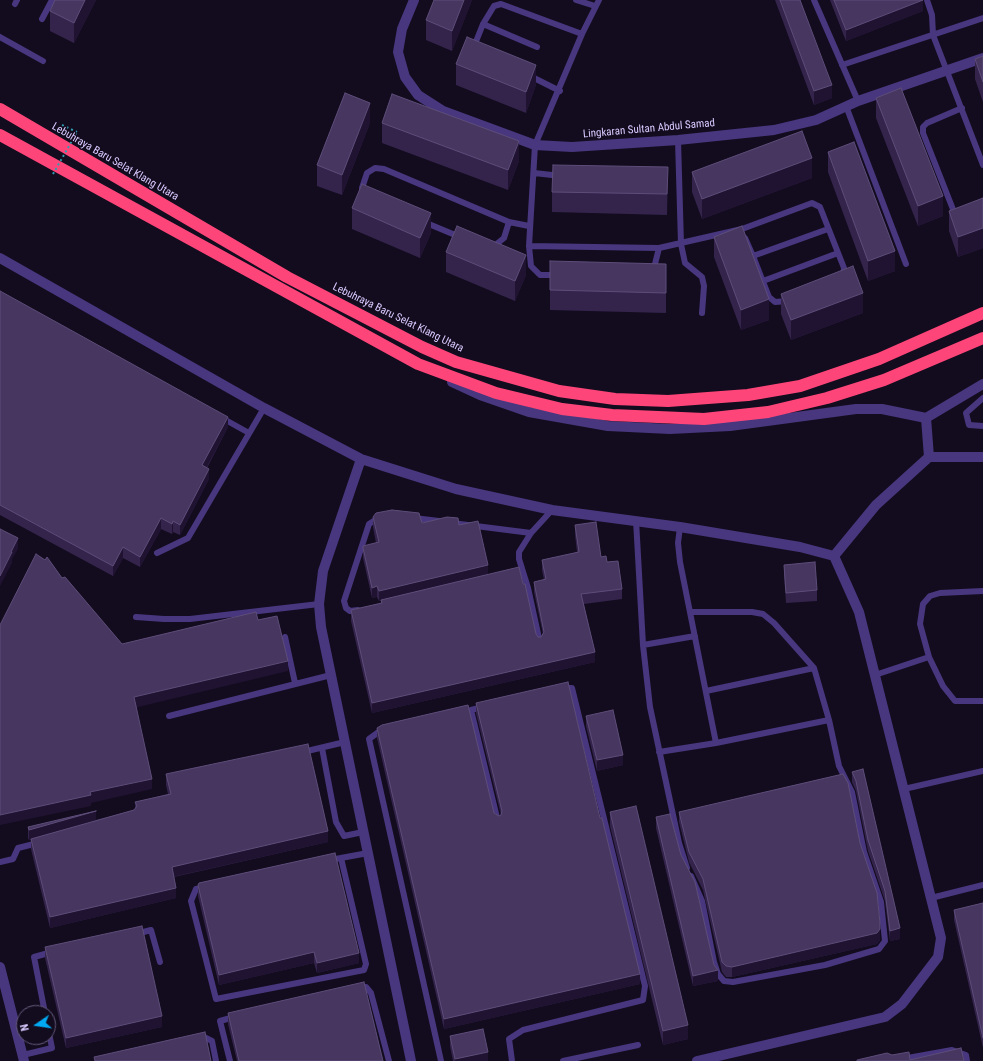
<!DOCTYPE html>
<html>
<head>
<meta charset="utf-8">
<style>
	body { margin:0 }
	#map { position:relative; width:983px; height:1061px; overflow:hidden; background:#130c1f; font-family:"Roboto Condensed",sans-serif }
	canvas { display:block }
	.north { position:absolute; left:16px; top:1005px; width:40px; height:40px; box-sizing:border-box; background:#130c1f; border:1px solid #635879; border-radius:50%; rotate:257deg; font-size:11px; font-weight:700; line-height:16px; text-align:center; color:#dacaff }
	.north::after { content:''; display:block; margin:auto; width:14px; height:18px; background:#01abf4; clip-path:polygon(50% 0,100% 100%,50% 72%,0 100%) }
</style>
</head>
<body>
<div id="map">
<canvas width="983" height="1061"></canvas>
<div class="north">N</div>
</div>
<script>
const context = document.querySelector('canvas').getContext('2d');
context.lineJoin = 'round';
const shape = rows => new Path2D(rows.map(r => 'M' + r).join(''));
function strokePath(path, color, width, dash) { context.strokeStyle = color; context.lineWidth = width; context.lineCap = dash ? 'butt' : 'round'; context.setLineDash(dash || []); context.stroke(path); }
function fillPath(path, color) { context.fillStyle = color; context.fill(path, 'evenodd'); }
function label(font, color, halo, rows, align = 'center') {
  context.font = font + ' "Roboto Condensed",sans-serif'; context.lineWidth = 3; context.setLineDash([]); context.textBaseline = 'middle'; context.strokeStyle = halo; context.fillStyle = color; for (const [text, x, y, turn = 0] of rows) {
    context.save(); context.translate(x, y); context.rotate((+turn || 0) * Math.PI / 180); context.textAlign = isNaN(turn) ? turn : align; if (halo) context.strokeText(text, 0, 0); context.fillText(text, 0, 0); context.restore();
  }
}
strokePath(shape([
	[62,125,77,132]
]), '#2d9daf', 2, [2, 3]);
strokePath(shape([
	[576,0,595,6],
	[814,0,858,101],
	[927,0,932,15,933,35,983,165],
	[15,4,17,0],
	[42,19,52,0],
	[483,24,537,47],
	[582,34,599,0],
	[0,37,43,61],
	[477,48,475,44,483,24,494,6,501,4,582,34,535,145,529,246,659,248,742,229,812,203,820,207,844,268,843,278],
	[842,65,983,18],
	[530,76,560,91],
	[846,106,906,264],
	[678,140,681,244,685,263,702,277,704,286,702,313],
	[534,173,561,176],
	[363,192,362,188,367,173,375,168,384,169,509,222,529,226],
	[956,217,923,133,923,127,927,123,962,108],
	[424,222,460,237],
	[745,238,753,256],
	[529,246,531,266,540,275,557,275],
	[493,247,504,238,509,222],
	[653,272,659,248],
	[763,281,838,253],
	[788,301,775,302,769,297,753,256,828,229],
	[983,398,966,413,969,425,983,426],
	[222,418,249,433],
	[414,518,439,521],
	[636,520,643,645,650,707,679,843,687,868],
	[452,523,531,533],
	[680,527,678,543,680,562,716,743,829,720,839,766,852,792,864,852,881,902,885,941,879,949,825,965,733,982,724,981,718,974,714,962,702,901,691,876],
	[157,553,188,538,264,408],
	[983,591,940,593,930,596,923,604,920,624,929,657,943,686,955,701,983,701],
	[358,610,350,611,346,608,344,601,369,524,380,517],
	[690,612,752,612,763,614,774,623,814,668,829,720],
	[136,617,164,619,190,619,319,604],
	[285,637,295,683],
	[540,643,528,588,519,559,519,552,531,533,552,510],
	[643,645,695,636],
	[875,675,929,657],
	[706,691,814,668],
	[471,710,483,707],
	[468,711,471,710,498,822],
	[169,716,331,675],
	[385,730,380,731,369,739,441,1061],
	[322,748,336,822,344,836,363,832],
	[303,752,345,742],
	[659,752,716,743],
	[904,789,983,771],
	[330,860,368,853],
	[0,862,13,859,18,848,38,843],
	[206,887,196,889,191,901,216,999,364,970,366,964,341,858],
	[931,898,983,885],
	[136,934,151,930,160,962],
	[358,989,366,987,371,993,389,1061],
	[45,1013,34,957,52,952],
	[199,1038,204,1037,212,1041,216,1061],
	[23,1055,52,1048,48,1028],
	[230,1061,220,1021,234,1017],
	[512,1061,509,1039,523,1030,643,1000,645,986,572,688,562,688],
	[563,1061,638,1045],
	[891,1061,952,1050,966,1055,967,1061]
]), '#48377e', 6);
strokePath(shape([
	[414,0,402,29,398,52,405,77,418,95,443,111,535,145,572,147,678,140,774,130,816,120,858,101,983,58],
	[0,258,264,408,361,459,456,489,552,510,680,527,800,547,834,556],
	[452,382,480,395,529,412,608,426,670,429,730,426,856,409,882,409,926,418,983,384],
	[929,457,983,457],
	[361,459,323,571,319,604,321,627,411,1061],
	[0,967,24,1061],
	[697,1061,885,1017,902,1004,938,957,941,938,859,612,834,556,876,505,929,457,926,418]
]), '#48377e', 10);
strokePath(shape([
	[0,109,287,277,422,347,456,362,559,391,615,399,668,401,748,395,800,386,879,359,983,313],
	[0,135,418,364,496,393,562,409,612,415,704,419,768,412,827,398,884,380,983,338]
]), '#fe4579', 12);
strokePath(shape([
	[53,174,77,132]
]), '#2d9daf', 2, [2, 3]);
fillPath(shape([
	[55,0,96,0,74,43,50,31,50,11],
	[472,0,452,51,426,40,426,20],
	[775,0,800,0,832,98,814,105],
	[830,0,923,0,923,11,846,41],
	[983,56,983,102,975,79,975,59],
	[456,64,536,85,526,113,456,85],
	[876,98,943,216,918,226,876,118],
	[370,123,342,195,317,186,317,165],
	[382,123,519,161,508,190,382,143],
	[828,152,895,271,868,281,828,172],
	[668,167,667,215,552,212,552,192],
	[692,172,812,178,702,219,692,192],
	[983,198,983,248,958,257,949,231,949,211],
	[352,208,431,233,420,258,352,229],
	[714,237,769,320,741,330,714,257],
	[446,252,526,275,515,301,446,272],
	[666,285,666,313,550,310,550,290],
	[0,291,228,427,207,468,209,479,180,535,173,532,172,534,161,529,140,567,123,558,113,576,0,515],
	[781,294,863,313,791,340,781,314],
	[373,517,422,523,459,525,488,574,536,634,538,637,541,637,543,634,534,592,534,582,544,580,542,570,542,560,577,552,575,535,575,525,601,557,607,562,622,589,622,599,584,604,595,662,372,713,351,621,351,610,381,603,381,601,379,601,377,597,372,598,363,558,363,548,376,543,373,527],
	[784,565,817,590,817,601,786,603,784,575],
	[476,703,600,818,640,984,444,1029,377,738,377,728,499,816,501,815,476,713],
	[586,716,623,765,597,771,586,726],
	[863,769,900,939,890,941,885,901,868,851,856,791,852,782,852,772],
	[166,774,328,842,174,877,176,898,50,928,31,849,31,840,29,840,28,838,28,827,96,820,134,810,135,809,135,802,168,794,166,785],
	[610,812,688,1039,663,1045,610,826],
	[679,812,860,843,880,940,877,944,732,977,726,977,722,972,703,890,689,862,679,822],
	[656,817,681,855,714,965,718,981,693,986,656,828],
	[198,885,359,963,317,973,314,963,219,985,198,896],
	[983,903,983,1048,954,920,954,910],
	[45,947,162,1027,66,1048,45,958],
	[228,1013,383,1061,237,1061,228,1024],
	[450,1036,488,1061,453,1061,450,1046]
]), '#34244c');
fillPath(shape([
	[85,0,96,0,74,43,74,23],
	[464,0,472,0,452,51,452,31],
	[923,0,923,11,846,41,846,30],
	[536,65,536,85,526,113,526,92],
	[832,85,832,98,814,105,814,91],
	[370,103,370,123,342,195,342,175],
	[519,141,519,161,508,190,508,170],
	[812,158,812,178,702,219,702,199],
	[943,196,943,216,918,226,918,206],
	[431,213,431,233,420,258,420,238],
	[983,228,983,248,958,257,958,237],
	[895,251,895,271,868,281,868,261],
	[526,255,526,275,515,301,515,281],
	[863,293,863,313,791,340,791,320],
	[769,299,769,320,741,330,741,310],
	[228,417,228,427,202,476,202,465],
	[209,469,209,479,180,535,180,525],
	[161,518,161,529,140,567,140,557],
	[173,521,173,532,172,534,172,524],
	[18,538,18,549,12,559,12,563,0,586,0,576,11,552],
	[123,547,123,558,113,576,113,566],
	[488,565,488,575,379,601,379,591],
	[377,586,377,597,372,598,372,588],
	[595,652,595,662,372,713,372,703],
	[288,661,288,671,134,708,134,697],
	[623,755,623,765,597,771,597,760],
	[152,779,152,789,91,803,91,806,0,825,0,815,90,792],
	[96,811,96,822,29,840,29,830],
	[328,831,328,842,172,877,172,867],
	[176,888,176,898,50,928,50,917],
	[900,928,900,939,890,941,890,931],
	[880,929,880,940,877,944,732,977,732,967],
	[314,952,314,963,219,985,219,975],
	[359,953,359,963,317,973,317,963],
	[718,970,718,981,693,986,693,976],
	[640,974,640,984,444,1029,444,1019],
	[162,1016,162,1027,66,1048,66,1038],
	[688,1025,688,1039,663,1045,663,1031],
	[488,1052,488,1061,455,1061,455,1059]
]), '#201332');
const building = shape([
	[55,0,85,0,74,23,50,11,55,0],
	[434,0,464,0,452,31,426,20,434,0],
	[780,0,800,0,832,85,814,91,780,0],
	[834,0,923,0,846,30,834,0],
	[467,37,536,65,526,92,456,64,467,37],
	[983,56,983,82,975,59,983,56],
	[901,88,943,196,918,206,876,98,901,88],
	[345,93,370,103,342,175,317,165,345,93],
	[392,94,519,141,508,170,382,123,392,94],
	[802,131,812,158,702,199,692,172,802,131],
	[854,142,895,251,868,261,828,152,854,142],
	[553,165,668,167,667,194,552,192,553,165],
	[362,184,431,213,420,238,352,208,362,184],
	[983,198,983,228,958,237,949,211,983,198],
	[457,226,526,255,515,281,446,252,457,226],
	[742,226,769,299,741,310,714,237,742,226],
	[550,261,666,264,666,293,550,290,550,261],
	[853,266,863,293,791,320,781,294,853,266],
	[0,291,228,417,202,465,209,469,180,525,173,521,172,524,161,518,140,557,123,547,113,566,0,505,0,291],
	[392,510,419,513,422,523,447,517,458,518,459,525,478,521,488,565,379,591,377,586,372,588,363,548,363,546,379,542,373,517,376,513,392,510],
	[596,522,601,557,606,556,607,562,618,561,622,589,581,594,595,652,372,703,351,610,382,603,381,600,519,567,523,584,525,584,536,634,538,637,541,637,544,632,534,582,546,579,542,560,579,552,575,525,596,522],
	[0,529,18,538,11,552,12,552,0,576,0,529],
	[36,554,45,560,47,557,62,578,65,577,122,644,256,612,258,620,277,616,288,661,134,697,152,779,90,792,91,795,0,815,0,625,36,554],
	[815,562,817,590,786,593,784,565,815,562],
	[568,682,600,818,602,818,640,974,444,1019,377,728,382,725,468,705,494,813,499,816,501,815,502,811,476,703,568,682],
	[613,710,623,755,597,760,586,716,613,710],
	[308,744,328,831,172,867,176,888,50,917,31,839,134,810,137,806,135,802,171,794,166,774,308,744],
	[863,769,900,928,890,931,885,891,868,840,856,781,852,772,863,769],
	[843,774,848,783,860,843,877,893,880,923,880,929,877,933,732,967,726,966,722,962,703,879,689,852,679,812,843,774],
	[636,806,688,1025,663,1031,610,812,636,806],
	[96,811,29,830,28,827,96,811],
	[670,814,681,855,695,882,714,965,718,970,693,976,656,817,670,814],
	[335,853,359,953,317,963,314,952,219,975,198,885,199,883,335,853],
	[983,903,983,1038,954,910,983,903],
	[142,926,162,1016,66,1038,45,947,142,926],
	[364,982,383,1061,239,1061,228,1013,364,982],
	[483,1029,488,1052,455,1059,450,1036,483,1029],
	[205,1032,211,1061,95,1061,94,1057,205,1032],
	[961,1048,964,1061,857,1061,857,1060,887,1053,892,1055,909,1052,910,1060,961,1048]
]);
fillPath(building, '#463660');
strokePath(building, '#5d4d79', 1);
label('11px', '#dacaff', '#130c1f', [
	["Lingkaran Sultan Abdul Samad",649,129,-5],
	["Lebuhraya Baru Selat Klang Utara",115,162,30],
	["Lebuhraya Baru Selat Klang Utara",398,318,26]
]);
</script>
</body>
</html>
